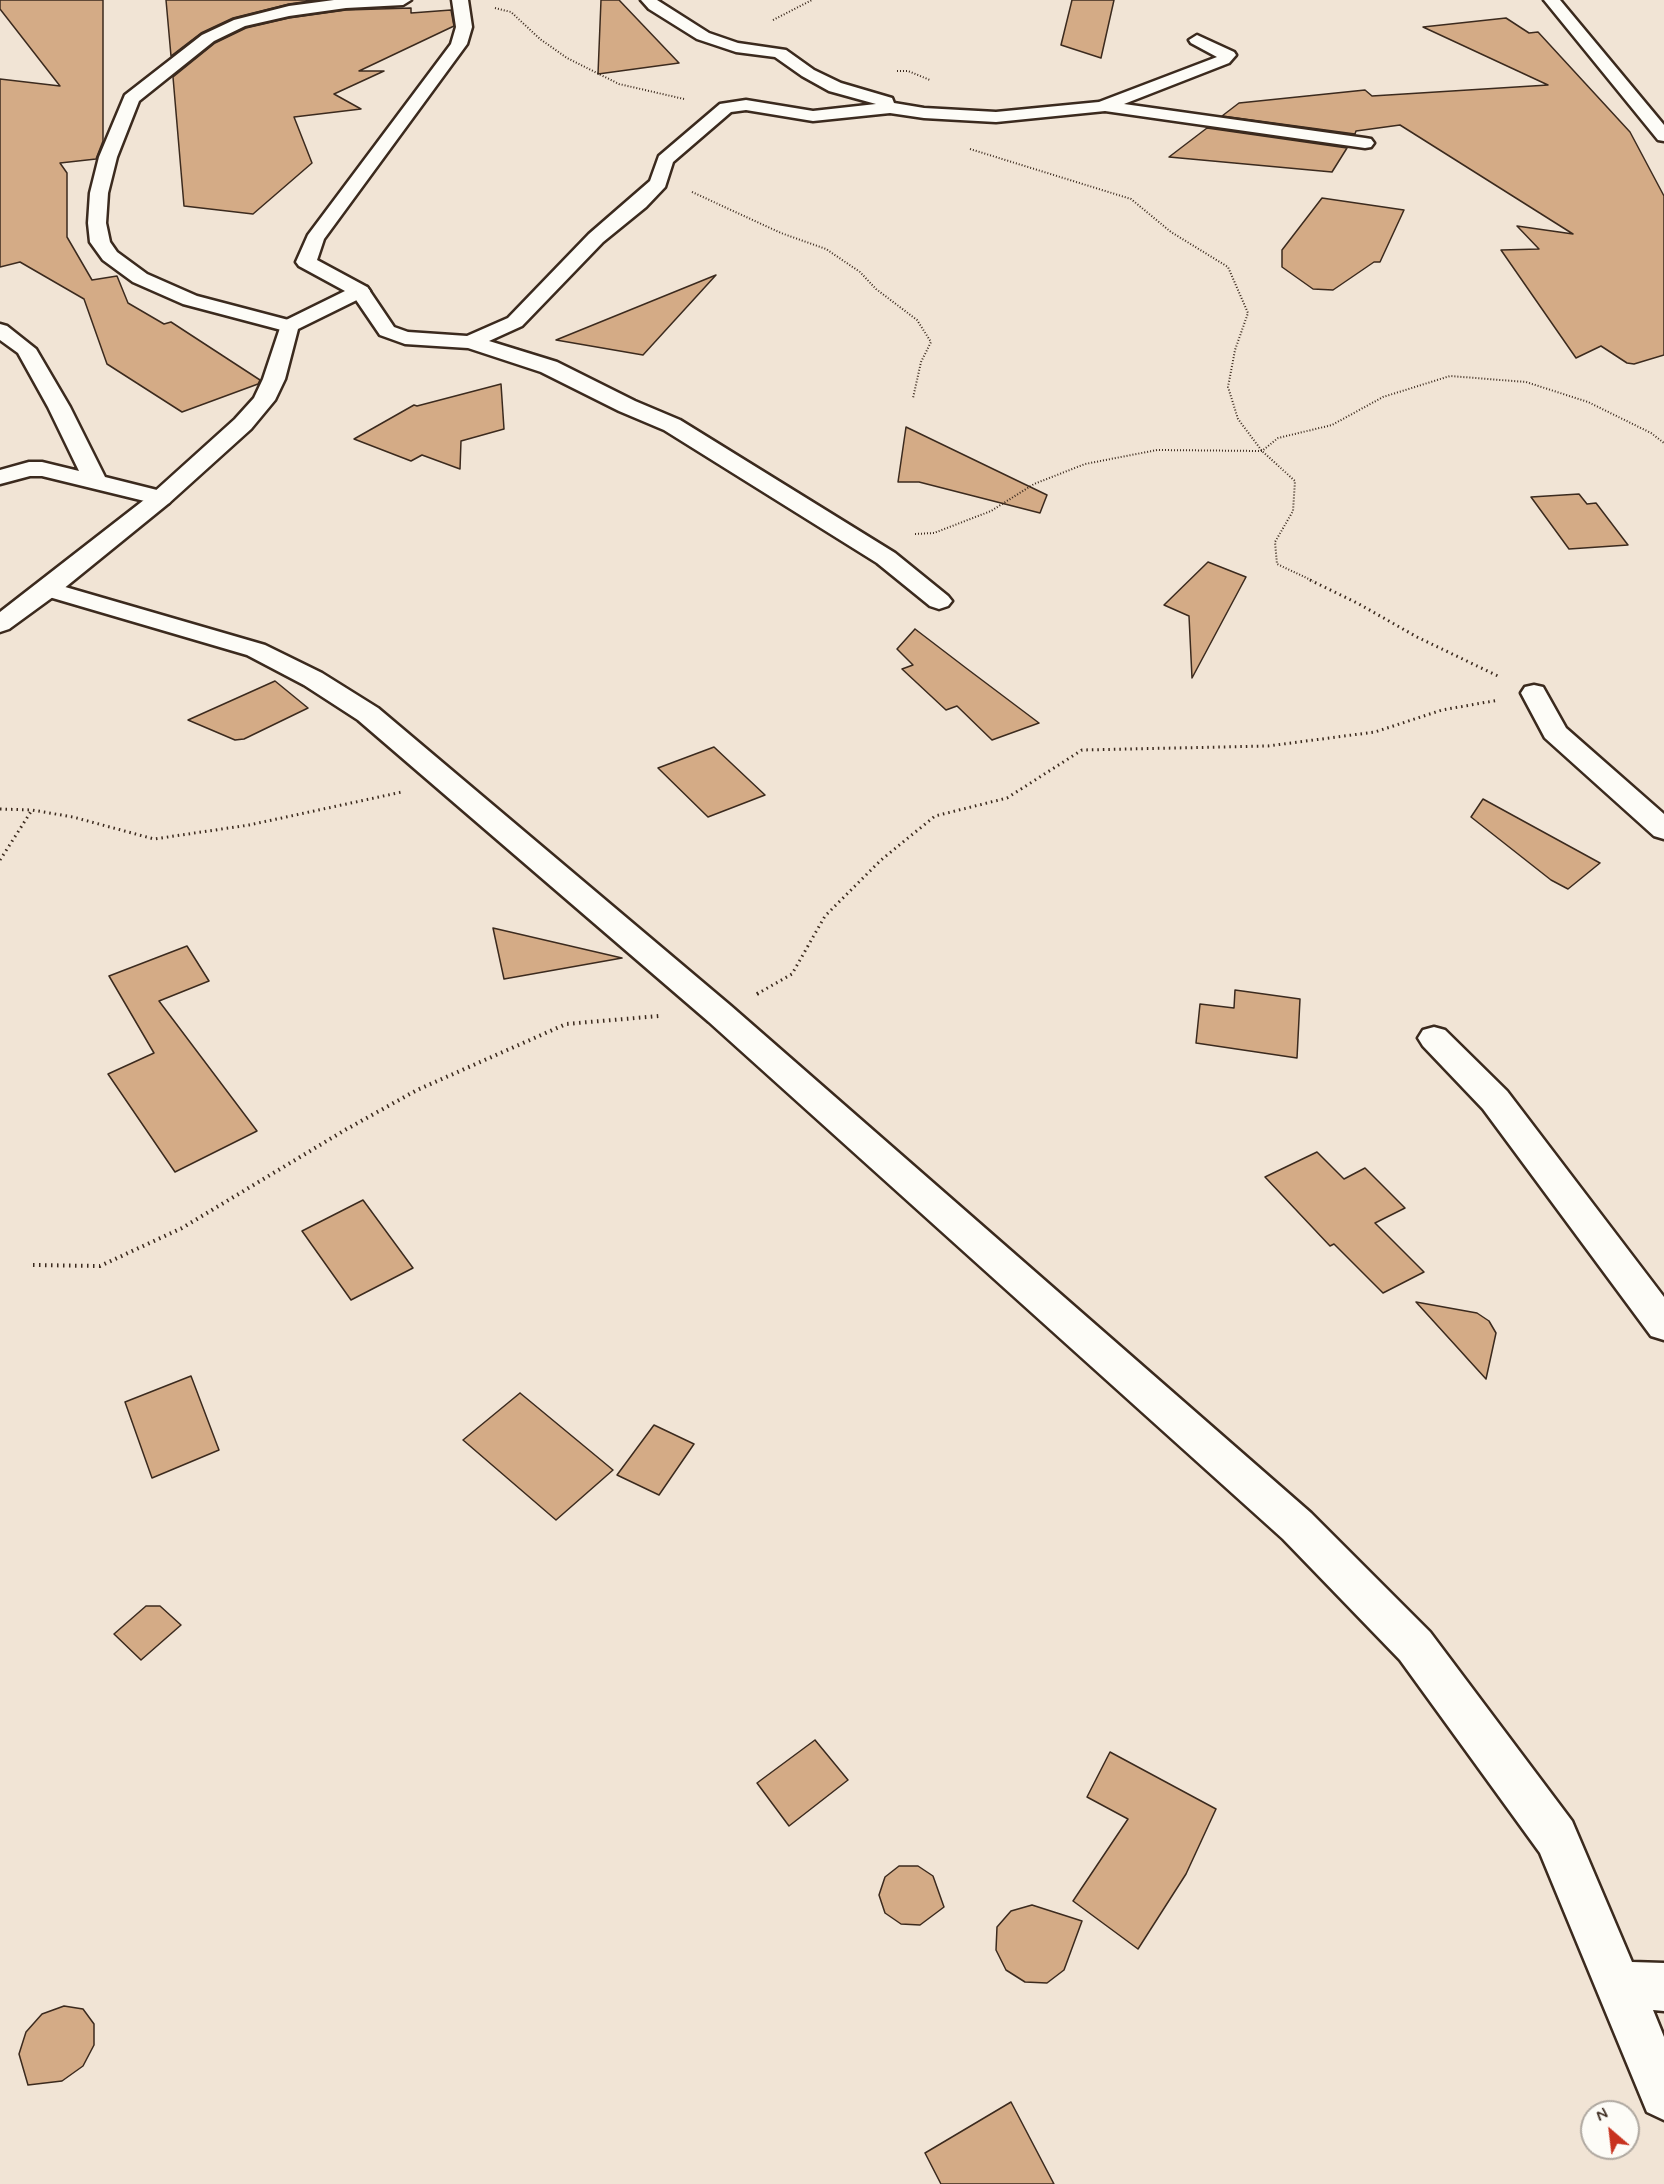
<!DOCTYPE html>
<html>
<head>
<meta charset="utf-8">
<style>
	body { margin:0 }
	#map { position:relative; width:1664px; height:2184px; overflow:hidden; background:#f1e4d5; font-family:Mynerve,sans-serif }
	canvas { display:block }
	.north { position:absolute; left:1580px; top:2100px; width:60px; height:60px; box-sizing:border-box; background:#fdfcf7; border:2px solid #afa8a0; border-radius:50%; rotate:332deg; font-size:16px; font-weight:700; line-height:24px; text-align:center; color:#3b2a1e }
	.north::after { content:''; display:block; margin:auto; width:21px; height:27px; background:#c8321e; clip-path:polygon(50% 0,100% 100%,50% 72%,0 100%) }
</style>
</head>
<body>
<div id="map">
<canvas width="1664" height="2184"></canvas>
<div class="north">N</div>
</div>
<script>
const context = document.querySelector('canvas').getContext('2d');
context.lineJoin = 'round';
function fillPath(path, color) { context.fillStyle = color; context.fill(path, 'evenodd'); }
const shape = rows => new Path2D(rows.map(r => 'M' + r).join(''));
function strokePath(path, color, width, dash) { context.strokeStyle = color; context.lineWidth = width; context.lineCap = dash ? 'butt' : 'round'; context.setLineDash(dash || []); context.stroke(path); }
const building = shape([
	[0,0,103,0,103,141,96,159,60,163,67,173,67,237,92,280,117,276,128,303,164,324,171,322,260,380,258,384,182,412,107,364,84,299,20,262,0,267,0,79,60,86,0,9,0,0],
	[166,0,317,0,289,4,233,18,201,33,171,56,166,0],
	[601,0,619,0,679,63,598,74,601,0],
	[1072,0,1114,0,1101,58,1061,45,1072,0],
	[411,8,411,13,451,10,454,26,359,71,384,71,334,94,361,109,294,117,312,163,253,214,184,206,173,77,215,43,246,28,289,18,346,10,411,8],
	[1506,18,1529,33,1538,32,1630,132,1664,196,1664,355,1634,364,1627,363,1601,346,1576,358,1501,250,1539,249,1517,226,1573,234,1400,125,1356,131,1355,134,1222,116,1239,103,1365,90,1372,96,1548,85,1423,27,1506,18],
	[1207,128,1347,148,1332,172,1169,157,1207,128],
	[1322,198,1404,210,1380,262,1374,262,1333,290,1313,289,1282,267,1282,250,1322,198],
	[716,275,643,355,556,340,716,275],
	[501,384,504,429,461,441,460,469,422,455,411,461,354,439,414,405,417,406,501,384],
	[906,427,1047,495,1040,513,919,482,898,482,906,427],
	[1579,494,1587,504,1596,503,1628,545,1569,549,1531,497,1579,494],
	[1208,562,1246,577,1192,678,1189,616,1164,605,1208,562],
	[915,629,966,668,1039,723,992,740,957,706,946,710,902,669,913,665,897,649,915,629],
	[275,681,308,708,244,739,235,740,188,720,275,681],
	[714,747,765,795,708,817,658,768,714,747],
	[1483,799,1600,863,1568,889,1551,880,1471,817,1483,799],
	[493,928,622,958,504,979,493,928],
	[187,946,209,981,159,1001,257,1131,175,1172,108,1074,154,1053,109,976,187,946],
	[1235,990,1300,999,1297,1058,1196,1043,1200,1004,1234,1008,1235,990],
	[1317,1152,1344,1179,1365,1168,1405,1208,1375,1223,1424,1272,1383,1293,1334,1244,1330,1246,1265,1177,1317,1152],
	[363,1200,413,1268,351,1300,302,1231,363,1200],
	[1416,1302,1477,1313,1489,1321,1496,1333,1486,1379,1416,1302],
	[191,1376,219,1450,152,1478,125,1402,191,1376],
	[520,1393,613,1470,556,1520,463,1440,520,1393],
	[654,1425,694,1444,659,1495,617,1475,654,1425],
	[146,1606,160,1606,181,1625,141,1660,114,1634,146,1606],
	[815,1740,848,1780,789,1826,757,1783,815,1740],
	[1110,1752,1216,1809,1186,1874,1138,1949,1073,1901,1128,1819,1087,1797,1110,1752],
	[899,1866,918,1866,933,1876,944,1907,920,1925,901,1924,885,1913,879,1895,885,1877,899,1866],
	[1032,1905,1082,1921,1064,1970,1047,1983,1025,1982,1006,1970,996,1950,997,1927,1011,1911,1032,1905],
	[64,2006,83,2009,94,2024,94,2045,83,2066,62,2081,28,2085,19,2054,26,2032,42,2014,64,2006],
	[1011,2102,1054,2184,941,2184,925,2153,1011,2102]
]);
fillPath(building, '#d4ab86');
strokePath(building, '#3b2a1e', 1.5);
const minor = shape([
	[334,0,411,0,403,5,346,8,289,16,245,26,214,41,139,101,117,157,108,193,106,223,110,242,117,252,147,274,197,296,296,322,299,326,296,330,289,332,183,304,133,282,103,260,90,242,88,223,90,193,99,157,125,95,202,35,234,20,289,6,334,0],
	[641,0,657,0,709,33,738,43,786,50,814,70,841,83,892,98,894,103,924,108,996,112,1099,102,1217,57,1191,43,1189,40,1197,35,1234,52,1236,55,1229,63,1124,104,1365,138,1371,139,1374,143,1371,147,1365,148,1105,111,996,122,924,118,890,113,813,121,746,110,731,112,673,162,665,187,646,207,603,242,522,326,489,341,557,362,635,401,680,420,895,553,948,596,952,601,948,606,939,609,930,606,877,563,664,430,619,411,541,372,468,348,405,344,380,335,350,291,353,287,367,287,394,327,408,332,467,336,508,318,589,234,650,181,659,156,720,104,746,100,813,111,876,104,829,91,802,76,775,57,736,52,697,39,649,9,641,0],
	[1544,0,1560,0,1664,125,1664,141,1658,140,1544,0],
	[0,324,7,326,36,349,70,407,105,477,169,493,173,498,169,503,161,505,42,476,30,476,0,484,0,470,29,462,42,462,79,471,48,407,18,353,0,340,0,324],
	[48,582,265,645,322,673,378,708,731,1006,1311,1513,1430,1632,1572,1821,1632,1962,1664,1963,1664,2011,1653,2010,1664,2037,1664,2120,1647,2112,1540,1853,1400,1660,1283,1539,709,1022,358,720,304,685,247,655,39,594,36,589,39,584,48,582],
	[1534,685,1543,687,1566,728,1664,814,1664,839,1654,836,1545,738,1521,693,1525,687,1534,685],
	[1434,1027,1445,1030,1507,1091,1664,1297,1664,1340,1651,1336,1483,1109,1423,1046,1418,1038,1423,1030,1434,1027]
]);
const tertiary = shape([
	[452,0,468,0,472,27,467,44,324,239,317,260,367,287,370,291,367,295,298,329,285,379,275,400,251,429,169,503,57,594,9,629,0,632,0,612,153,493,235,419,254,398,263,379,282,322,345,291,299,266,296,262,308,235,451,44,456,27,452,0]
]);
strokePath(minor, '#3b2a1e', 5);
strokePath(tertiary, '#3b2a1e', 5);
strokePath(shape([
	[495,8,511,12,540,39,567,58,619,84,684,99],
	[773,20,812,0],
	[897,71,908,71,930,80],
	[970,149,1131,199,1171,232,1228,267,1248,313,1235,350,1228,387,1238,419,1262,451,1295,481,1293,511,1275,542,1277,564,1313,581],
	[692,192,781,233,826,249,860,272,876,289,917,320,931,342,921,362,913,398],
	[915,534,934,533,991,511,1034,484,1085,464,1157,450,1262,451,1278,438,1332,425,1383,397,1450,376,1526,382,1588,402,1651,433,1664,443]
]), '#3b2a1e', 2, [1, 2]);
strokePath(shape([
	[1310,580,1359,604,1417,637,1500,677],
	[0,809,32,810,73,817,154,839,249,825,402,792],
	[0,860,32,810],
	[757,994,792,974,825,916,881,860,935,816,1007,798,1082,750,1268,746,1375,732,1442,710,1499,700]
]), '#3b2a1e', 3, [1.5, 4]);
strokePath(shape([
	[757,994,759,993],
	[33,1265,100,1266,182,1228,345,1130,417,1090,566,1024,659,1016]
]), '#3b2a1e', 4, [1.5, 4.5]);
fillPath(minor, '#fdfcf7');
fillPath(tertiary, '#fdfcf7');
</script>
</body>
</html>
